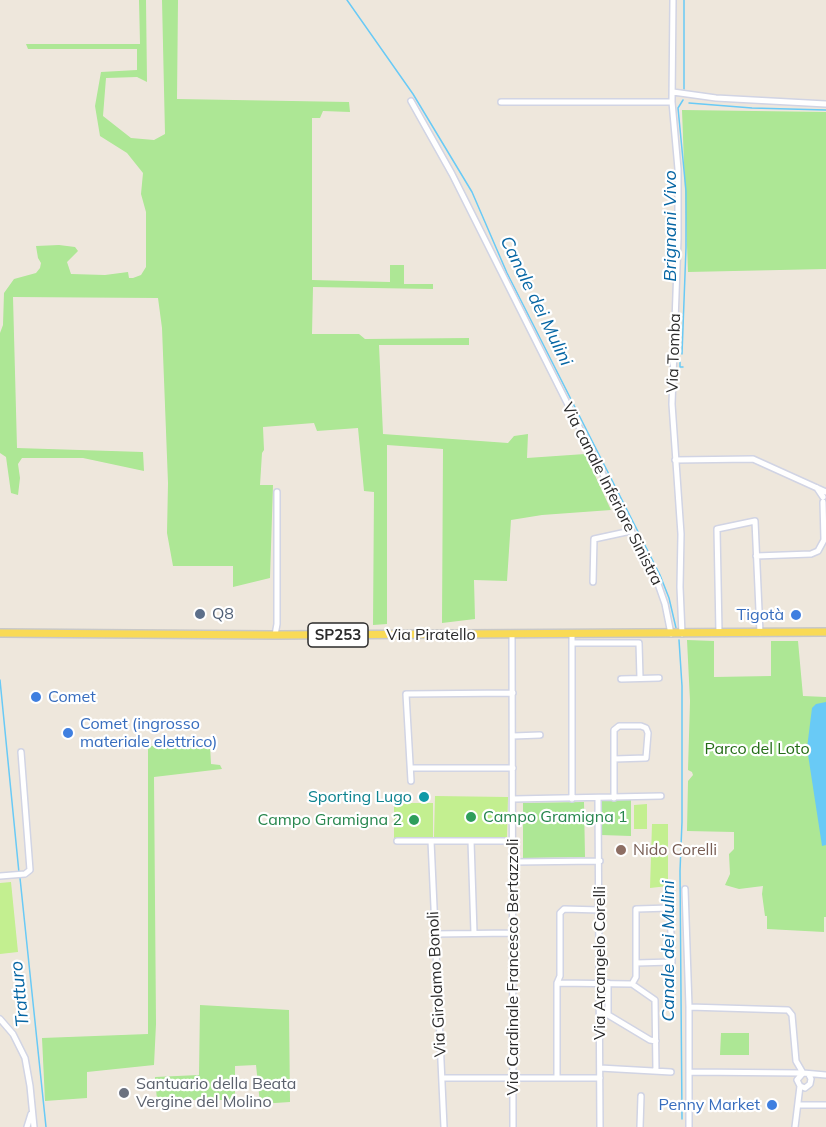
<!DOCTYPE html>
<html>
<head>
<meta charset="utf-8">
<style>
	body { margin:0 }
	canvas { display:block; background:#eee7dc }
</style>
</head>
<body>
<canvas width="826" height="1127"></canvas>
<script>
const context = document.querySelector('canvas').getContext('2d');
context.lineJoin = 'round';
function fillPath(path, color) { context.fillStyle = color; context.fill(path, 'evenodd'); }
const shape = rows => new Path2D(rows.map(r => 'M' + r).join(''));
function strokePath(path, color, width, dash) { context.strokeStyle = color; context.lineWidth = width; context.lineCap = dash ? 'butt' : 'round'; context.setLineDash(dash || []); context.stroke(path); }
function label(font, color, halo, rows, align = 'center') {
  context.font = font + ' Mulish,sans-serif'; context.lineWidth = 4.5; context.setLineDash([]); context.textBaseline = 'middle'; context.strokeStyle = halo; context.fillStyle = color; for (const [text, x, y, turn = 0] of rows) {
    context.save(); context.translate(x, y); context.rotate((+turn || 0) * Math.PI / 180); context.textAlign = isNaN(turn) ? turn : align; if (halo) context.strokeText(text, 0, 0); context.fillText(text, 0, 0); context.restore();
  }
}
fillPath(shape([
	[139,0,146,0,147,82,137,77,106,78,103,116,131,138,154,140,165,134,162,0,178,0,177,99,349,102,350,112,323,111,320,118,312,118,312,280,390,282,390,265,404,265,404,284,433,284,433,289,313,287,312,334,359,334,365,339,469,338,469,345,379,345,383,434,508,443,514,436,528,434,527,458,585,454,611,510,542,515,511,520,507,581,474,580,475,619,442,623,443,449,387,445,387,624,373,625,374,492,364,491,358,428,317,431,314,423,263,427,264,450,262,453,260,485,273,485,270,578,233,587,233,566,173,566,167,533,168,483,162,328,158,298,13,297,17,448,143,452,144,471,83,458,22,458,18,464,20,478,18,495,11,493,6,457,0,453,0,333,3,325,4,293,14,279,36,273,40,268,41,263,38,258,36,246,59,245,75,247,78,251,67,262,71,274,105,275,128,272,129,278,133,278,141,275,146,267,146,212,141,194,143,173,127,153,100,136,95,106,101,72,137,70,137,49,28,49,26,44,140,44],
	[682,110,826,112,826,269,688,272],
	[687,640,714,641,714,677,771,676,771,641,798,641,803,696,826,697,826,917,824,917,824,932,767,929,767,916,765,916,762,894,763,886,739,889,725,885,730,874,729,854,734,849,734,832,687,831,688,781,693,775,692,772,688,770,690,701],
	[210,745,211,764,220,765,222,769,154,777,156,1024,154,1065,87,1072,87,1098,45,1101,42,1038,148,1034,148,746],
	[601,800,631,800,631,836,601,835],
	[584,802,585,857,523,858,523,803],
	[200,1005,289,1010,290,1102,260,1104,256,1065,235,1066,235,1100,157,1100,155,1077,199,1075],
	[721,1033,749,1033,749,1055,720,1055]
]), '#ade795');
fillPath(shape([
	[435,796,508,797,507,837,434,837],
	[394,803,433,803,433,837,394,838],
	[647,804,647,829,634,829,634,805],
	[652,824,668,824,668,886,650,888],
	[11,882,18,952,0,954,0,883]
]), '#c3ef90');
fillPath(shape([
	[826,702,826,845,822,846,807,748,812,708,816,704]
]), '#69caf6');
strokePath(shape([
	[347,0,413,94,472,192,507,273,660,575,669,598,676,628],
	[684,0,684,89],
	[689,103,752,108,826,110],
	[682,354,686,248,686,191,678,108,683,100],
	[680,362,680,367,683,367],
	[679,640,682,686,682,822,680,871,682,1119],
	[0,680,19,873],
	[20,878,46,1127]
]), '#69caf6', 1.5);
const minor = shape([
	[673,0,672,102,678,169,678,239,672,404,681,534,680,587,682,634],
	[673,92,716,98,826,104],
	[411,101,452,174,658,584,665,604,671,634],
	[501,102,672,102],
	[675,460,753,459,826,492],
	[817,488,823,497],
	[756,556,811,554,818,551,824,540,823,502],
	[593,582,594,539,631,531],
	[719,633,717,529,755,521,760,633],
	[572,634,572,799],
	[275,635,277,624,277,492],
	[512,635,513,1127],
	[572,643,639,643,640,678],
	[621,679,659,678],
	[513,736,540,735],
	[411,768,513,768],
	[411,781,406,694,513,693],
	[614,798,614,730,619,726,641,726,646,728,648,733,646,758,614,759],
	[513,799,661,796],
	[598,799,600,1127],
	[397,841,513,841],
	[431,841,444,1127],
	[471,841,474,933],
	[513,862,600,861],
	[0,876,25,874,30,870,21,752],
	[685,889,689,1007,689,1127],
	[434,934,513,933],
	[557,983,632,984,655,1000,656,1071],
	[632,984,636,977,636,909,670,908,672,962,636,963],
	[689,1007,788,1010,792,1015,796,1061,803,1073],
	[600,1010,650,1040,656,1041],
	[608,1014,608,983],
	[0,1019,13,1034,25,1058,30,1086,34,1127],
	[600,1068,671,1072],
	[689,1072,803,1073],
	[809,1075,811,1079,810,1084,805,1088,800,1086,797,1080,803,1073,826,1075],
	[442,1078,600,1078],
	[557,1078,557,983,560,976,560,913,564,909,600,910],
	[798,1105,826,1105],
	[27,1127,31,1114],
	[640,1127,641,1096],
	[795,1127,800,1086]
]);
const major = shape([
	[0,633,275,635,826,632]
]);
strokePath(minor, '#d1d4e4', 8);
strokePath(major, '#c8c8c8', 10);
strokePath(minor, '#fff', 5);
strokePath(major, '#f9da56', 7);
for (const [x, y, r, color] of [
	[200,614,6,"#5c6f8a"],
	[796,615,6,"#3f7fe0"],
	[36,697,6,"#3f7fe0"],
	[68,733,6,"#3f7fe0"],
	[424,797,6,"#0f9aa8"],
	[471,817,6,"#2e9e5b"],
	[414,820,6,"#2e9e5b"],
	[621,850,6,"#8d6e63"],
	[124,1093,6,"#6b7280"],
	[772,1105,6,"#3f7fe0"]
]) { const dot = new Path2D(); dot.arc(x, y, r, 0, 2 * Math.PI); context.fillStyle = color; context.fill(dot); strokePath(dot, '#fff', 2); }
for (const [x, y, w] of [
	[338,635,60]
]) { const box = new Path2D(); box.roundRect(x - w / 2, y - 12, w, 24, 4.5); context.fillStyle = '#fff'; context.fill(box); strokePath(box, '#2b2b2b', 1.5); }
label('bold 15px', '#2b2b2b', null, [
	["SP253",338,635]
]);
label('16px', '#2b2b2b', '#fff', [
	["Via Tomba",674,353,-88],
	["Via canale Inferiore Sinistra",612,494,63],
	["Via Piratello",431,635],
	["Via Arcangelo Corelli",600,963,-90],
	["Via Cardinale Francesco Bertazzoli",513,967,-90],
	["Via Girolamo Bonoli",437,984,-93]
]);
label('16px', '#4e5e75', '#fff', [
	["Q8",212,614]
], 'left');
label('16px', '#366cbe', '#fff', [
	["Tigotà",784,615],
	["Comet",48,697,"left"],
	["Comet (ingrosso",80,724,"left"],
	["materiale elettrico)",80,742,"left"],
	["Penny Market",760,1105]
], 'right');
label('16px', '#246d16', '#fff', [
	["Parco del Loto",757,749]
]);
label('16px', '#0d838f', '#fff', [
	["Sporting Lugo",412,797]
], 'right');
label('16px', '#27864d', '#fff', [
	["Campo Gramigna 1",483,817],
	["Campo Gramigna 2",402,820,"right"]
], 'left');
label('16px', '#785e54', '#fff', [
	["Nido Corelli",633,850]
], 'left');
label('16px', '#5b616d', '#fff', [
	["Santuario della Beata",136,1084],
	["Vergine del Molino",136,1102]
], 'left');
label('italic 18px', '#0666a4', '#fff', [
	["Brignani Vivo",671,226,-90],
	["Canale dei Mulini",536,301,64],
	["Canale dei Mulini",669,951,-90],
	["Tratturo",20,994,-96]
]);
</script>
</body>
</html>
